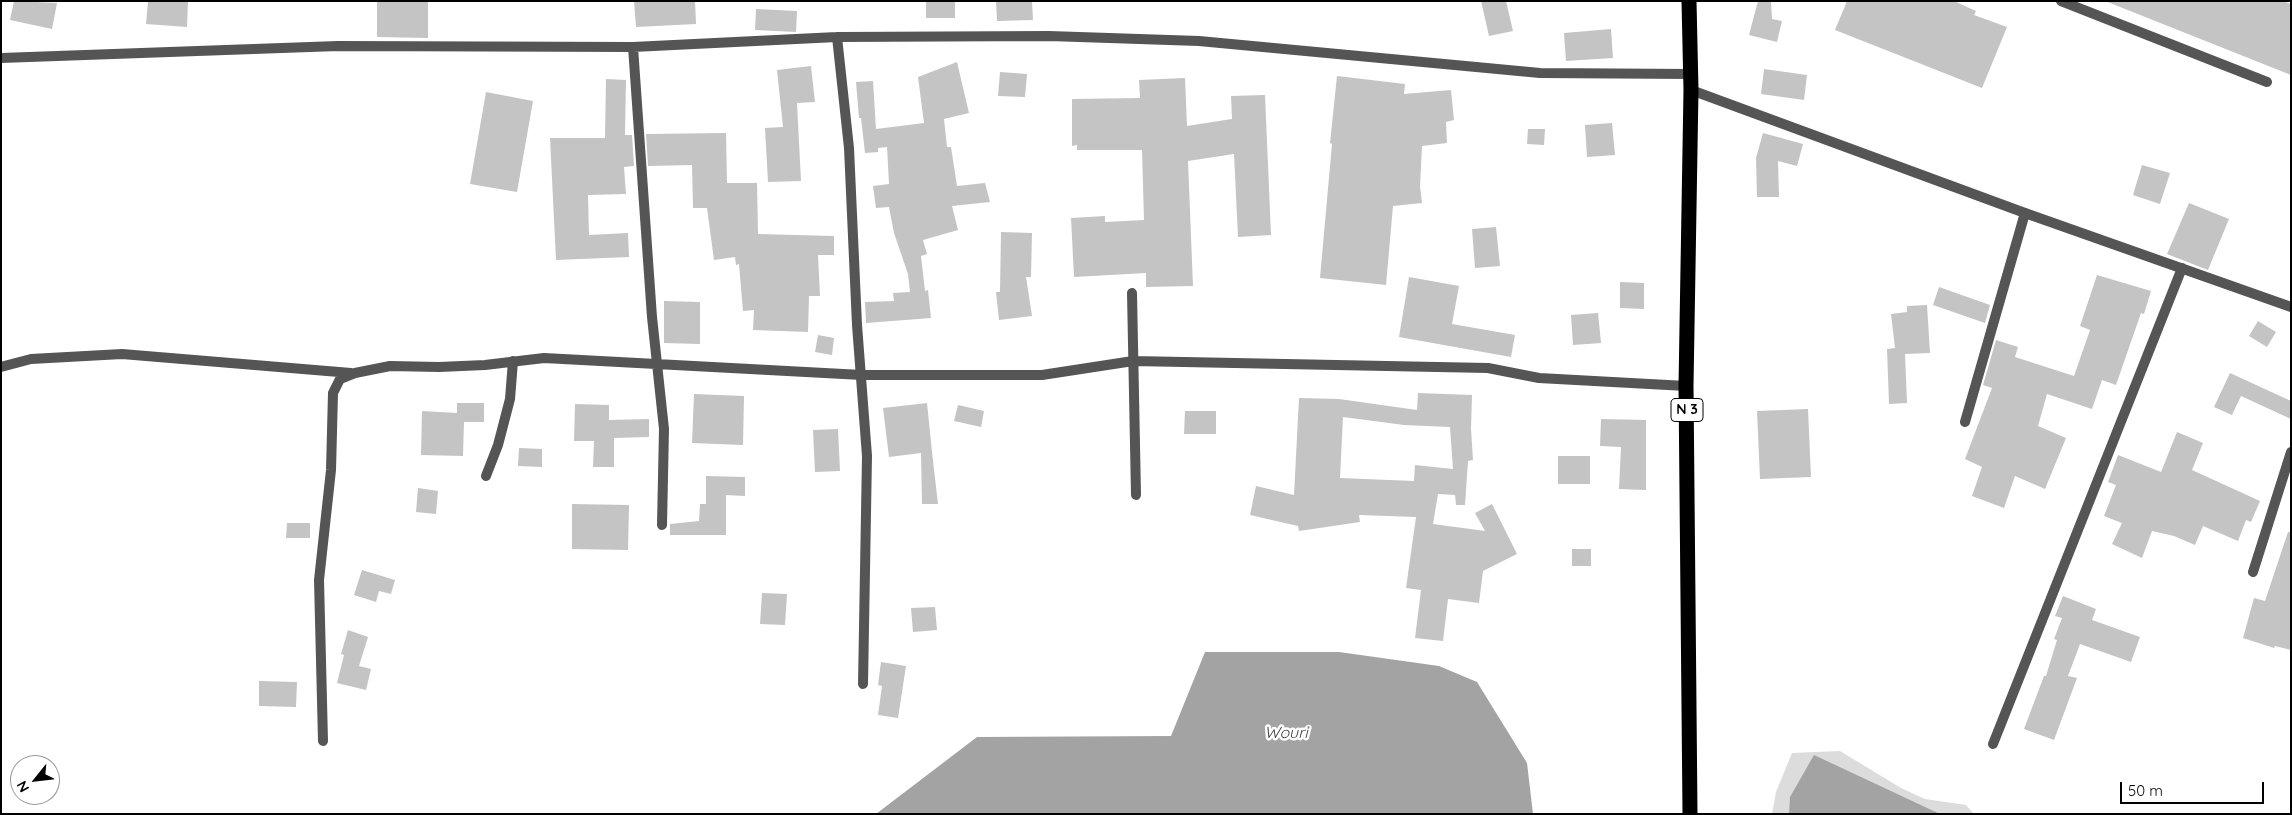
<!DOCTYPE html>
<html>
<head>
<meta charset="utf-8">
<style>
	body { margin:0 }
	#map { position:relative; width:2292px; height:815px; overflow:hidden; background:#fff; font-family:Quicksand,sans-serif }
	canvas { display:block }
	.frame { position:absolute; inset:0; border:2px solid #000; pointer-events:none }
	.north { position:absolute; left:10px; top:755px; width:50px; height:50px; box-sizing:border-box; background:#fff; border:1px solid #999; border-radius:50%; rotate:241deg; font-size:14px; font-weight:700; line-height:20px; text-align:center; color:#000 }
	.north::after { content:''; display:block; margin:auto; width:18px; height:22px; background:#000; clip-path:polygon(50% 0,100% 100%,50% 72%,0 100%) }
	.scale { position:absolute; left:2120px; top:782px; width:144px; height:22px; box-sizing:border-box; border:2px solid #000; border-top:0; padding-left:6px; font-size:15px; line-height:18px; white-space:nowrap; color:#000; -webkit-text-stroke:4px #fff; paint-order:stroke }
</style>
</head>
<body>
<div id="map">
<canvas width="2292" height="815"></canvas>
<div class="frame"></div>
<div class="north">N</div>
<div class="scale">50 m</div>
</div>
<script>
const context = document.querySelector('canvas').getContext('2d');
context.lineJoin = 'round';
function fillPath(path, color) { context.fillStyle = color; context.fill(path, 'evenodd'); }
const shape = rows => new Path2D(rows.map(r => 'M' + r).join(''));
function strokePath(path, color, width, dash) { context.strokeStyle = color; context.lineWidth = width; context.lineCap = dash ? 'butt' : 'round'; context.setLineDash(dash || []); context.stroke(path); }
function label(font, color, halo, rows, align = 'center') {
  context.font = font + ' Quicksand,sans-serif'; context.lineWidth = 5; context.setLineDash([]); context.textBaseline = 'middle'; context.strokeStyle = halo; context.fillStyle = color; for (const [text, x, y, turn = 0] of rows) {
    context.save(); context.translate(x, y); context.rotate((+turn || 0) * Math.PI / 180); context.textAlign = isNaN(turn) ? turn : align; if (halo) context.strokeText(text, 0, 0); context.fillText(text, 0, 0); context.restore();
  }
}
fillPath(shape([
	[1840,751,1901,788,1925,799,1966,805,1974,814,1772,814,1776,792,1792,753]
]), '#dcdcdc');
fillPath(shape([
	[1205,652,1339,652,1439,666,1477,682,1527,763,1533,814,876,814,977,737,1171,736],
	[1814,755,1940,814,1789,814,1790,797]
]), '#a3a3a3');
fillPath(shape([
	[14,1,57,3,52,29,10,20],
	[148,1,188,1,187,27,146,24],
	[377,1,428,1,428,38,377,37],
	[634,1,695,1,696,24,636,27],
	[926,1,955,1,955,18,926,18],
	[996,1,1032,1,1033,20,997,21],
	[1481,1,1506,1,1513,31,1489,36],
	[1758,1,1771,1,1772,19,1782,21,1777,42,1749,35],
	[1847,1,1954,1,1976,11,1974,15,2007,27,1982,88,1835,30],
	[2105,1,2283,1,2291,4,2291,75],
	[756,9,797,11,796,32,755,30],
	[1611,29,1613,58,1566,61,1564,33],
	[957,62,969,113,944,119,947,147,951,147,957,186,985,183,990,202,952,206,958,230,923,240,927,254,921,256,925,291,928,290,931,318,866,323,865,302,894,301,893,293,910,292,908,274,894,233,889,207,876,208,873,186,889,184,887,147,878,148,878,152,865,153,861,118,859,118,856,82,873,81,876,129,924,123,918,77],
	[811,66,815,102,797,103,801,181,768,182,765,128,783,127,777,70],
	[1764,69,1807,75,1804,100,1761,94],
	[1000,72,1027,74,1025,97,998,96],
	[1337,76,1405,84,1404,94,1451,90,1454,120,1446,122,1447,143,1422,146,1420,186,1422,203,1393,206,1386,285,1320,278,1332,144,1330,143],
	[1185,78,1187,126,1232,119,1231,96,1265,95,1271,235,1238,237,1234,154,1188,161,1193,286,1146,287,1146,273,1074,277,1071,218,1105,216,1105,222,1144,220,1142,150,1077,150,1077,145,1072,146,1072,99,1140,98,1139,80],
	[606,79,626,80,625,135,632,135,634,166,624,167,626,194,588,195,589,235,628,233,629,257,556,260,550,138,605,138],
	[486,92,533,101,517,192,470,184],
	[1612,123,1615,155,1587,157,1585,125],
	[1528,129,1545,129,1544,145,1527,144],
	[726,133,727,183,757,183,758,234,834,236,834,255,818,255,820,296,809,296,808,332,753,330,754,310,743,311,739,264,736,265,735,257,714,260,707,208,693,208,692,165,648,166,646,134],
	[1763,133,1803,144,1797,166,1778,161,1779,197,1757,197,1756,158],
	[2142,165,2170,173,2160,204,2133,195],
	[2189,203,2229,219,2208,270,2167,254],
	[1496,227,1500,266,1475,268,1472,229],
	[1001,232,1032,233,1031,277,1026,277,1032,316,999,320,996,292,1000,292],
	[2097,275,2151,291,2144,314,2141,313,2116,385,2102,380,2092,409,2047,394,2038,426,2066,438,2045,489,2015,476,2004,508,1972,496,1982,467,1965,459,1992,388,1983,385,1996,340,2018,347,2015,357,2074,376,2090,330,2080,326],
	[1409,277,1459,286,1452,324,1515,335,1511,357,1399,337],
	[1620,282,1644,283,1644,309,1620,308],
	[1939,287,1990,305,1985,323,1933,305],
	[664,301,700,302,700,344,664,343],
	[1927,305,1930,353,1905,354,1907,403,1889,404,1887,349,1895,348,1891,314,1907,312,1907,306],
	[1598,313,1601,343,1573,345,1571,315],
	[2258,321,2276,332,2267,347,2249,336],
	[818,335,834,338,832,355,815,352],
	[2230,373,2291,401,2291,419,2241,396,2232,415,2214,407],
	[1418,393,1472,395,1471,429,1473,460,1468,461,1465,505,1456,505,1455,495,1438,494,1433,524,1485,531,1475,513,1492,504,1517,554,1483,571,1479,603,1448,599,1443,641,1415,638,1421,590,1406,588,1416,517,1359,515,1360,522,1299,531,1298,526,1250,515,1256,486,1294,495,1299,398,1339,399,1417,410],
	[1343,417,1404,425,1450,427,1453,469,1415,465,1414,481,1340,478],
	[694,394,744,396,743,445,692,443],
	[457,403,484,403,484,422,464,422,463,456,421,455,422,411,457,413],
	[927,403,932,452,938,504,922,504,921,453,889,457,883,408],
	[575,404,609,405,609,420,649,419,649,437,614,438,614,467,593,467,594,441,574,441],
	[958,405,984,411,981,427,954,421],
	[1808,409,1811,477,1760,479,1757,411],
	[1185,411,1216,411,1216,434,1184,434],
	[1601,419,1646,420,1646,490,1619,489,1621,447,1600,446],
	[838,429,840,471,815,472,813,430],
	[2177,432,2203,443,2192,470,2260,501,2251,522,2246,520,2238,541,2203,526,2195,545,2174,536,2152,531,2142,558,2112,544,2122,523,2104,516,2116,485,2108,482,2118,455,2161,472],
	[519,448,542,449,542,467,518,466],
	[1558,456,1590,456,1590,484,1558,484],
	[706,476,745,477,745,496,726,495,726,535,670,535,670,524,699,521,700,504,706,504],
	[418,488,438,491,436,514,416,512],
	[572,504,629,505,628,550,572,549],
	[287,523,310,523,310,538,286,538],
	[2288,532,2291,532,2291,650,2275,646,2274,648,2243,638,2254,598,2265,601],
	[1572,549,1591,549,1591,566,1572,566],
	[362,570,395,580,391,594,379,591,376,602,354,595],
	[762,593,787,594,785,625,760,624],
	[2063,596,2096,609,2092,620,2140,637,2131,662,2080,644,2068,676,2077,678,2054,740,2024,729,2044,676,2046,676,2057,640,2054,639,2062,618,2055,616],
	[935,607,937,630,913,632,911,608],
	[348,630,368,637,359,666,371,669,366,690,337,683,344,655,341,654],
	[881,662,906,666,898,718,878,715,882,686,878,685],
	[259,681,297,682,296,707,259,706]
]), '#c4c4c4');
strokePath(shape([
	[2061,1,2267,82],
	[1965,422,2025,213]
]), '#555', 10);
strokePath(shape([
	[837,37,849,148,857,325,867,456,863,684],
	[633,47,652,317,664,429,662,525],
	[1,58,338,46,633,47,837,37,1049,36,1199,41,1540,73,1690,74],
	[1691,90,2025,213,2291,307],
	[1132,293,1136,495],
	[1,367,31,359,122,354,351,373],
	[486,476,498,445,510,399,513,361],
	[2253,572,2291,452],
	[323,741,319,580,331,470,333,393,340,379,355,373,390,366,439,367,485,365,544,358,862,375,1042,375,1133,361,1488,368,1539,378,1686,386],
	[1993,744,2182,268]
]), '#555', 10);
strokePath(shape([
	[1689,1,1691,90,1686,386,1690,814]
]), '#000', 15);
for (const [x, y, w] of [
	[1687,410,32]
]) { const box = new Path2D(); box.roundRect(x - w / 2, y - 11.5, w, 23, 4); context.fillStyle = '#fff'; context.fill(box); strokePath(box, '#000', 1); }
label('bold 14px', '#000', null, [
	["N 3",1687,410]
]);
label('italic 16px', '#444', '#fff', [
	["Wouri",1286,733]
]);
</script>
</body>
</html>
